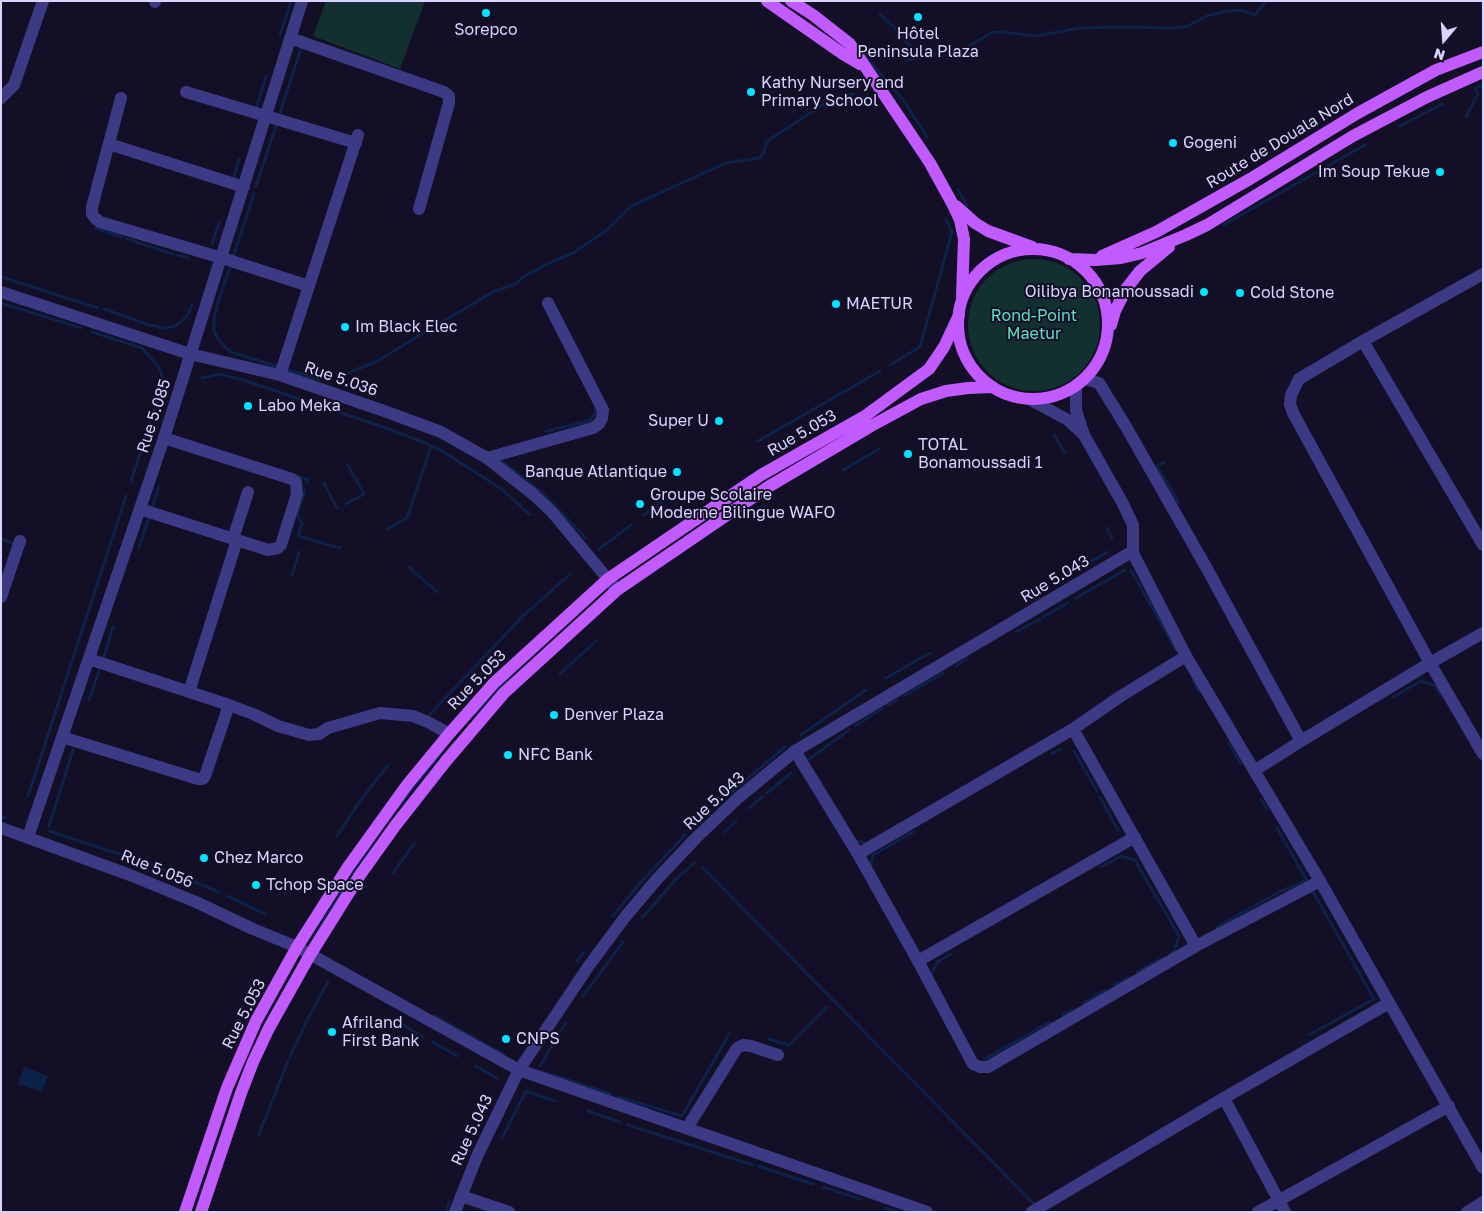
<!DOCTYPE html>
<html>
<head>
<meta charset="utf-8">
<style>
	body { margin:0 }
	#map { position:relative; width:1484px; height:1213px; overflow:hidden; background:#130f26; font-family:"Golos Text",sans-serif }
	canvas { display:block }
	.frame { position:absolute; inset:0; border:2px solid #d9d4ff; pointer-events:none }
	.north { position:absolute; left:1419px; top:15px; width:50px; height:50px; -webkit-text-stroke:4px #130f26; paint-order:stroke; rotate:198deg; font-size:14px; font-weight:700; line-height:20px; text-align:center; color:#d9d4ff }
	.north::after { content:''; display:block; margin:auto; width:18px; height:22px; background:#d9d4ff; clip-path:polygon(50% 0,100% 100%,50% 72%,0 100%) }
</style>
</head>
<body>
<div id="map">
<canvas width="1484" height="1213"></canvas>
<div class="frame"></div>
<div class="north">N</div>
</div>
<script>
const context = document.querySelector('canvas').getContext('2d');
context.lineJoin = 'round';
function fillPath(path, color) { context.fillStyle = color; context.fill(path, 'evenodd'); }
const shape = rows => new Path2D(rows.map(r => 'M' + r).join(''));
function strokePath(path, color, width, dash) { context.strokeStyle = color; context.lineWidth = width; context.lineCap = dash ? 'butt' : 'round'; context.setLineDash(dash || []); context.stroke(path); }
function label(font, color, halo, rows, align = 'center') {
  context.font = font + ' "Golos Text",sans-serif'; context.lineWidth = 4; context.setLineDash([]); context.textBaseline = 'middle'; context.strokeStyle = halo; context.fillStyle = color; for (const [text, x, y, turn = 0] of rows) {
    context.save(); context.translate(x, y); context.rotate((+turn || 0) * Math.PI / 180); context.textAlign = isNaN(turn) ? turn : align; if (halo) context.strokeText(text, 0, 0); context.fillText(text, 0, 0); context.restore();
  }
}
fillPath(shape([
	[326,1,425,1,400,69,313,36],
	'968 325a66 66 0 1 1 132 0a66 66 0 1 1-132 0Z'
]), '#12302f');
fillPath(shape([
	[24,1067,48,1076,42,1092,18,1084]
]), '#0c2248');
strokePath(shape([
	[880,14,900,33,916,53],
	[280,35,291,1],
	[865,56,904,101,927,137],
	[909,60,969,46,991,33,1003,32,1036,36,1080,28,1124,27,1169,28,1186,27,1207,16,1227,11,1241,10,1255,15,1266,1],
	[256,109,266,76],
	[279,116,302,45],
	[1466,117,1478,94,1475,88,1483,85],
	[1400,126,1442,104],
	[234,177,239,159],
	[256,186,277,123],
	[958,189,967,206],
	[1223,225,1365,145],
	[95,228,122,237],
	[127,239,173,254],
	[212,244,219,223],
	[178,255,188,258],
	[233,257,254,194],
	[1,277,98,308],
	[1,303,81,328],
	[217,305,231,265],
	[217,307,214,319,214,331,218,339,224,346,231,352,279,367],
	[104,309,149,325,165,328,175,326,182,321,187,316,192,305],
	[92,332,142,348,159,367,163,379],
	[890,365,920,347,952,232,946,219],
	[286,369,320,380],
	[202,378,219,374,243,380,389,429,425,443,442,451,486,479,503,490,530,515],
	[336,380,355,370,376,362,410,341,493,292,515,284,525,276,549,263,573,253,607,230,631,206,726,163,759,158,764,153,766,142,821,106,853,94],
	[546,431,589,421,595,414,596,408],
	[1054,435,1065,453],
	[758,441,880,371],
	[498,458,541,492,586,538],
	[1164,462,1157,466,1178,502],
	[843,470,879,449],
	[297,476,308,480,307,482],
	[131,481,162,386],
	[324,483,337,508],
	[305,490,297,515,302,523,298,536,340,548],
	[346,504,364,494,347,464],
	[153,505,159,486],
	[644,515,664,500],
	[1107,528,1112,538],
	[387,529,407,518,431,446],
	[1,539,15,544],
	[139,547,150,515],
	[599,549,631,525],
	[409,567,437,592],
	[1131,570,1176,650],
	[292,575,299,552],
	[1063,577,1108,552],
	[1076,598,1125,570],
	[1043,617,1068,603],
	[1016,632,1040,619],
	[103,659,113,627],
	[956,666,967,659],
	[560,674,596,641],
	[886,678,930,653],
	[1193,680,1199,691],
	[904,696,943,673],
	[1393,697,1421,681,1434,685,1441,695],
	[89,700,100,668],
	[888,705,897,700],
	[475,714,509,678],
	[429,715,523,616,570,574],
	[855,726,883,708],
	[801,735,866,690],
	[1229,744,1241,764],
	[1074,751,1097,791],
	[1052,754,1061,749],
	[808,760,849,730],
	[767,793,791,773],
	[728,795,785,747],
	[28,796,126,496],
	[1100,797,1118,830],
	[1261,800,1267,809],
	[749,808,763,796],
	[396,810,443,750],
	[1,816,5,818],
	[49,826,73,750],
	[1277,828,1309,884],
	[49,831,147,863,219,892],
	[724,832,736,821],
	[337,836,360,801,388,765],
	[854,840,865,843,867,842],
	[1101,867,1121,856,1135,860,1179,936,1174,952,1170,954],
	[703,868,1036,1206],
	[870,868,873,855,913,832],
	[393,873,414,844],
	[351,875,371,846],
	[227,896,265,914],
	[613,916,640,883,685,835],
	[642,918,676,879,694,863],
	[1217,927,1279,892,1307,880],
	[311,942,341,892],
	[577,961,584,952],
	[1137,972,1163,958],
	[931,976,937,962,951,954],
	[1115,985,1129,977],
	[583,996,623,942],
	[1083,1003,1106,990],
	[1063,1015,1071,1010],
	[435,1016,503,1054],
	[400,1023,423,1037],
	[558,1035,566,1023],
	[1309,1035,1374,999,1312,890],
	[769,1039,789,1045,827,1007],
	[433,1042,457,1056],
	[290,1057,307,1020,328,982],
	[985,1059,1050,1022],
	[476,1066,497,1078],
	[540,1066,554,1042],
	[540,1071,587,1086],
	[590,1087,611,1094],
	[619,1097,682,1116,729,1034],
	[588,1111,620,1122],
	[628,1125,753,1165],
	[259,1134,288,1061],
	[502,1138,526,1091,555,1101],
	[758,1166,813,1184],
	[823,1187,860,1199],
	[885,1208,898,1212],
	[446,1212,449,1202]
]), '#0c2248', 3);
strokePath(shape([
	[155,2,155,1],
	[290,38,444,92,449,96,449,103,419,209],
	[186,92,356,143],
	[1,98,14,85,43,1],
	[121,98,92,207,92,214,95,218,100,222,222,258,309,286],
	[109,144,244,187],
	[1483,274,1363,341,1299,379,1291,395,1290,404,1293,413,1430,663,1483,633],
	[1,292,190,354,280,375,387,412,441,432,487,458,534,495,552,512,617,590],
	[1363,341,1483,545],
	[280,375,358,135],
	[1085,379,1099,383,1125,425,1206,567,1301,741,1430,663,1483,754],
	[1076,386,1076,410,1084,435,1122,502,1133,525,1133,551,1135,557,1186,656,1320,881,1483,1168],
	[1029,399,1068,420,1082,433],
	[487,458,593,428,599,424,602,418,603,410,548,303],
	[140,509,268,550,278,548,281,545,297,494,296,482,292,479,164,438],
	[233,539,248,492],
	[1,597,20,541],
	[89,659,229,705,253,714,278,726,309,735,319,734,328,728,380,713,413,716,430,723,449,734],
	[189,692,237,540],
	[1073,729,1196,946],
	[62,737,198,779,203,779,205,776,229,705],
	[795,751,858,854,918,961,973,1064,980,1067,988,1067,1196,946,1320,881],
	[1254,771,1301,741],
	[1,828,130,875,196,902,253,929,297,947,519,1070,927,1212],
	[28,837,164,438,302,1],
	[858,854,1073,729,1121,696,1186,656],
	[918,961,1135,837],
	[1224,1098,1285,1212],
	[687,1128,737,1048,743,1045,751,1046,778,1055],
	[461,1196,509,1212],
	[455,1212,478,1154,519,1070,588,967,625,917,658,878,696,838,738,798,795,751,1133,551],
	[1032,1212,1224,1098,1389,1003],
	[1258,1212,1449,1106],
	[1467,1212,1483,1202]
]), '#3d3a85', 12);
strokePath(shape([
	[767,1,843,54,860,64],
	[791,1,813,15,850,44,930,163,952,203,960,220,964,239,962,296],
	[956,206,975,223,988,231,1032,247],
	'958 324a75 75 0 1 1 150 0a75 75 0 1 1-150 0Z',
	[1102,256,1156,232,1250,179,1358,113,1436,70,1483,52],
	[1069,259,1096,260,1121,258,1142,253,1186,235,1207,225,1353,136,1427,97,1483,72],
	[1111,325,1115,311,1126,289,1140,271,1169,247],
	[185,1212,227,1088,256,1021,297,947,348,867,407,785,449,734,494,683,608,579,761,475,865,416,929,369,944,347,959,315],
	[201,1212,241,1093,253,1062,269,1028,310,955,360,875,395,826,446,761,504,693,617,590,768,487,871,426,921,399,946,391,968,388,993,387]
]), '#c25bff', 12);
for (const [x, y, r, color] of [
	[486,13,5,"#00e5ff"],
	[918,17,5,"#00e5ff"],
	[751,92,5,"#00e5ff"],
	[1173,143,5,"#00e5ff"],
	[1440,172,5,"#00e5ff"],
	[1204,292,5,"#00e5ff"],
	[1240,293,5,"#00e5ff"],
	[836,304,5,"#00e5ff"],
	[345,327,5,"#00e5ff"],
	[248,406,5,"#00e5ff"],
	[719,421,5,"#00e5ff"],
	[908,454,5,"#00e5ff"],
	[677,472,5,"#00e5ff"],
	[640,504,5,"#00e5ff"],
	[554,715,5,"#00e5ff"],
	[508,755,5,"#00e5ff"],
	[204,858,5,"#00e5ff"],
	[256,885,5,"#00e5ff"],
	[332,1032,5,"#00e5ff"],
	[506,1039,5,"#00e5ff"]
]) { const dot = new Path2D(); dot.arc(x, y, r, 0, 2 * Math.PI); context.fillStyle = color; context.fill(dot); strokePath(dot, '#130f26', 2); }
label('16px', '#d9d4ff', '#130f26', [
	["Sorepco",486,30,"center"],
	["Hôtel",918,34,"center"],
	["Peninsula Plaza",918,52,"center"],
	["Kathy Nursery and",761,83],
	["Primary School",761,101],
	["Gogeni",1183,143],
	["Im Soup Tekue",1430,172,"right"],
	["Oilibya Bonamoussadi",1194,292,"right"],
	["Cold Stone",1250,293],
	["MAETUR",846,304],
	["Im Black Elec",355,327],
	["Labo Meka",258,406],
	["Super U",709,421,"right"],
	["TOTAL",918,445],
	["Bonamoussadi 1",918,463],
	["Banque Atlantique",667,472,"right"],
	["Groupe Scolaire",650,495],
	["Moderne Bilingue WAFO",650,513],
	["Denver Plaza",564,715],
	["NFC Bank",518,755],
	["Chez Marco",214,858],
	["Tchop Space",266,885],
	["Afriland",342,1023],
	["First Bank",342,1041],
	["CNPS",516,1039]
], 'left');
label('16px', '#d9d4ff', '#130f26', [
	["Route de Douala Nord",1280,141,-31],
	["Rue 5.036",341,379,19],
	["Rue 5.085",154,416,-72],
	["Rue 5.053",802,433,-30],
	["Rue 5.043",1055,579,-31],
	["Rue 5.053",477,680,-46],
	["Rue 5.043",714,801,-43],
	["Rue 5.056",157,869,22],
	["Rue 5.053",244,1014,-63],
	["Rue 5.043",472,1130,-65]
]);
label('16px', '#5fe0c0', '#130f26', [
	["Rond-Point",1034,316],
	["Maetur",1034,334]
]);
</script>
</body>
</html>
